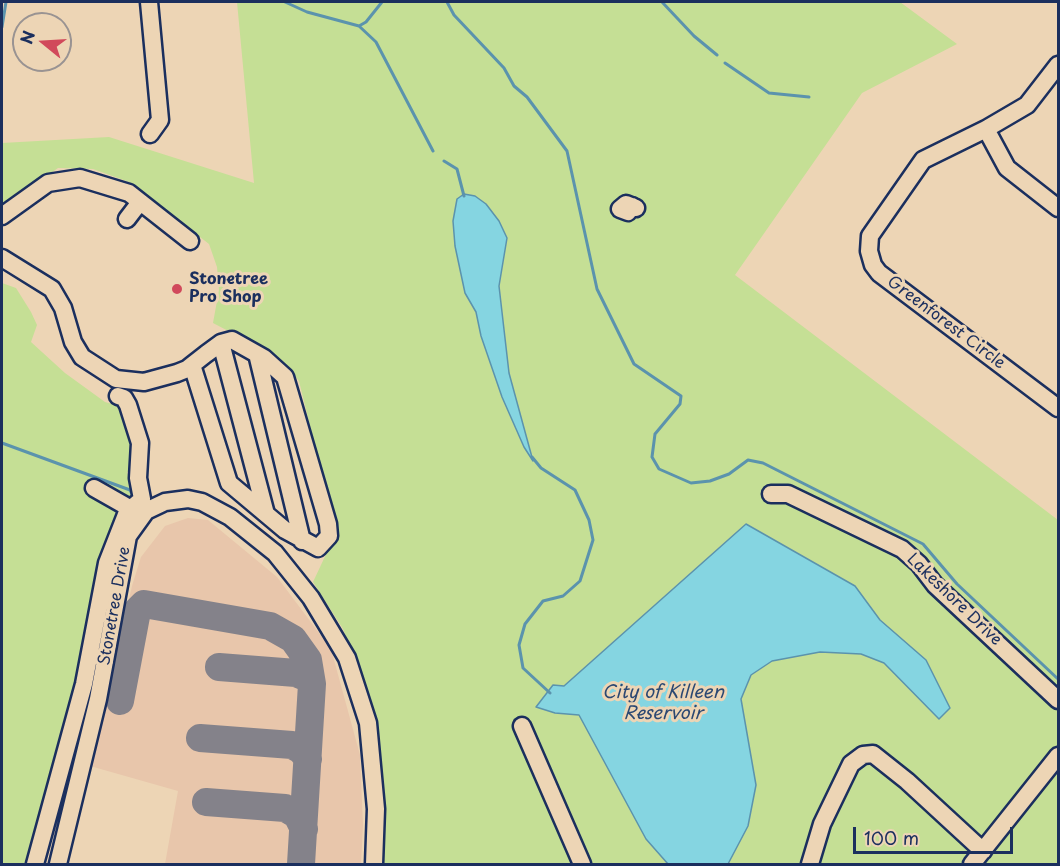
<!DOCTYPE html>
<html>
<head>
<meta charset="utf-8">
<style>
	body { margin:0 }
	#map { position:relative; width:1060px; height:866px; overflow:hidden; background:#edd5b5; font-family:"Playpen Sans",sans-serif }
	canvas { display:block }
	.frame { position:absolute; inset:0; border:3px solid #1b2f5e; pointer-events:none }
	.north { position:absolute; left:12px; top:12px; width:60px; height:60px; box-sizing:border-box; background:#edd5b5; border:2px solid #999392; border-radius:50%; rotate:288deg; font-size:16px; font-weight:700; line-height:24px; text-align:center; color:#1b2f5e }
	.north::after { content:''; display:block; margin:auto; width:21px; height:27px; background:#d1495b; clip-path:polygon(50% 0,100% 100%,50% 72%,0 100%) }
	.scale { position:absolute; left:853px; top:827px; width:160px; height:27px; box-sizing:border-box; border:3px solid #1b2f5e; border-top:0; padding-left:8px; font-size:18px; line-height:21px; white-space:nowrap; color:#1b2f5e; -webkit-text-stroke:4px #edd5b5; paint-order:stroke }
</style>
</head>
<body>
<div id="map">
<canvas width="1060" height="866"></canvas>
<div class="frame"></div>
<div class="north">N</div>
<div class="scale">100 m</div>
</div>
<script>
const context = document.querySelector('canvas').getContext('2d');
context.lineJoin = 'round';
function fillPath(path, color) { context.fillStyle = color; context.fill(path, 'evenodd'); }
const shape = rows => new Path2D(rows.map(r => 'M' + r).join(''));
function strokePath(path, color, width, dash) { context.strokeStyle = color; context.lineWidth = width; context.lineCap = dash ? 'butt' : 'round'; context.setLineDash(dash || []); context.stroke(path); }
function label(font, color, halo, rows, align = 'center') {
  context.font = font + ' "Playpen Sans",sans-serif'; context.lineWidth = 6; context.setLineDash([]); context.textBaseline = 'middle'; context.strokeStyle = halo; context.fillStyle = color; for (const [text, x, y, turn = 0] of rows) {
    context.save(); context.translate(x, y); context.rotate((+turn || 0) * Math.PI / 180); context.textAlign = isNaN(turn) ? turn : align; if (halo) context.strokeText(text, 0, 0); context.fillText(text, 0, 0); context.restore();
  }
}
fillPath(shape([
	[188,518,208,520,277,577,331,649,360,755,363,825,361,864,165,864,178,791,90,766,132,586,141,557,165,526]
]), '#e8c6ab');
fillPath(shape([
	[237,2,900,2,957,44,862,93,735,275,1058,520,1058,864,382,864,379,753,363,686,343,629,313,582,336,533,299,381,278,357,213,323,219,290,217,267,209,244,129,182,93,169,58,168,2,207,2,143,109,137,254,183],
	[2,283,16,288,31,312,37,325,31,342,65,373,105,402,127,408,137,469,127,472,137,496,27,864,2,864]
]), '#c5df95');
const water = shape([
	[464,194,475,196,486,204,499,221,507,238,499,286,509,373,533,461,524,447,502,397,481,336,476,312,465,293,455,246,453,221,457,199,464,194],
	[746,524,855,586,880,620,926,660,950,708,939,719,884,663,861,654,820,652,772,661,751,675,741,699,756,785,748,826,728,864,668,864,646,839,579,715,555,713,536,707,553,685,564,686,746,524]
]);
fillPath(water, '#85d5e1');
strokePath(water, '#5b93ad', 1.5);
strokePath(shape([
	[285,2,307,12,359,26,376,42,433,151],
	[447,2,454,15,504,68,514,86,527,97,567,151,597,289,634,364,681,396,680,404,655,434,652,457,659,469,691,483,710,481,729,474,748,460,763,463,923,544,957,584,1058,679],
	[662,2,694,36,717,55],
	[359,26,366,22,382,2],
	[2,27,6,2],
	[725,63,769,93,809,97],
	[444,161,457,169,464,196],
	[2,443,130,490,134,498],
	[532,457,541,468,575,490,589,520,593,540,580,581,563,596,543,601,525,624,519,645,523,668,550,693]
]), '#5b93ad', 3);
strokePath(shape([
	[219,667,296,673,308,678,312,684],
	[120,701,137,611,144,604,270,626,293,639,308,660,312,684,301,864],
	[200,738,292,745,301,750,308,759],
	[206,802,285,808,297,815,304,829]
]), '#84828a', 28);
const minor = shape([
	[149,2,160,120,150,134],
	[986,129,1027,105,1058,65],
	[632,206,628,212,620,209,626,204,636,208],
	[1058,208,1007,168,986,129,923,160,870,236,869,251,873,265,879,273,1058,408],
	[2,216,48,183,80,178,129,193,190,241],
	[127,219,140,202],
	[2,258,52,289,63,308,73,342,82,357,116,379,144,382,177,373,187,369,192,365,206,354,221,343,232,340,264,358,285,377,328,524,329,536,318,548,285,530,229,483,192,365],
	[221,343,266,514],
	[257,354,302,541],
	[94,488,131,509],
	[771,494,788,494,902,549,919,564,935,585,1058,700],
	[522,726,582,864],
	[35,864,84,684,107,563,127,512,142,499,138,478,140,443,128,405,124,398,118,396],
	[58,864,98,699,128,536,146,511,165,502,188,499,202,502,230,517,275,553,311,598,347,658,368,723,376,809,374,864],
	[810,864,822,824,851,764,863,755,873,754,907,781,983,851],
	[972,864,1058,756]
]);
strokePath(minor, '#1b2f5e', 21);
strokePath(minor, '#edd5b5', 16);
for (const [x, y, r, color] of [
	[177,289,6,"#d1495b"]
]) { const dot = new Path2D(); dot.arc(x, y, r, 0, 2 * Math.PI); context.fillStyle = color; context.fill(dot); strokePath(dot, '#edd5b5', 2); }
label('bold 16px', '#1b2f5e', '#edd5b5', [
	["Stonetree",189,280],
	["Pro Shop",189,298]
], 'left');
label('16px', '#1b2f5e', '#edd5b5', [
	["Greenforest Circle",946,323,37],
	["Lakeshore Drive",954,600,44],
	["Stonetree Drive",115,606,-80]
]);
label('italic 18px', '#2b4872', '#edd5b5', [
	["City of Killeen",663,693],
	["Reservoir",663,714]
]);
</script>
</body>
</html>
